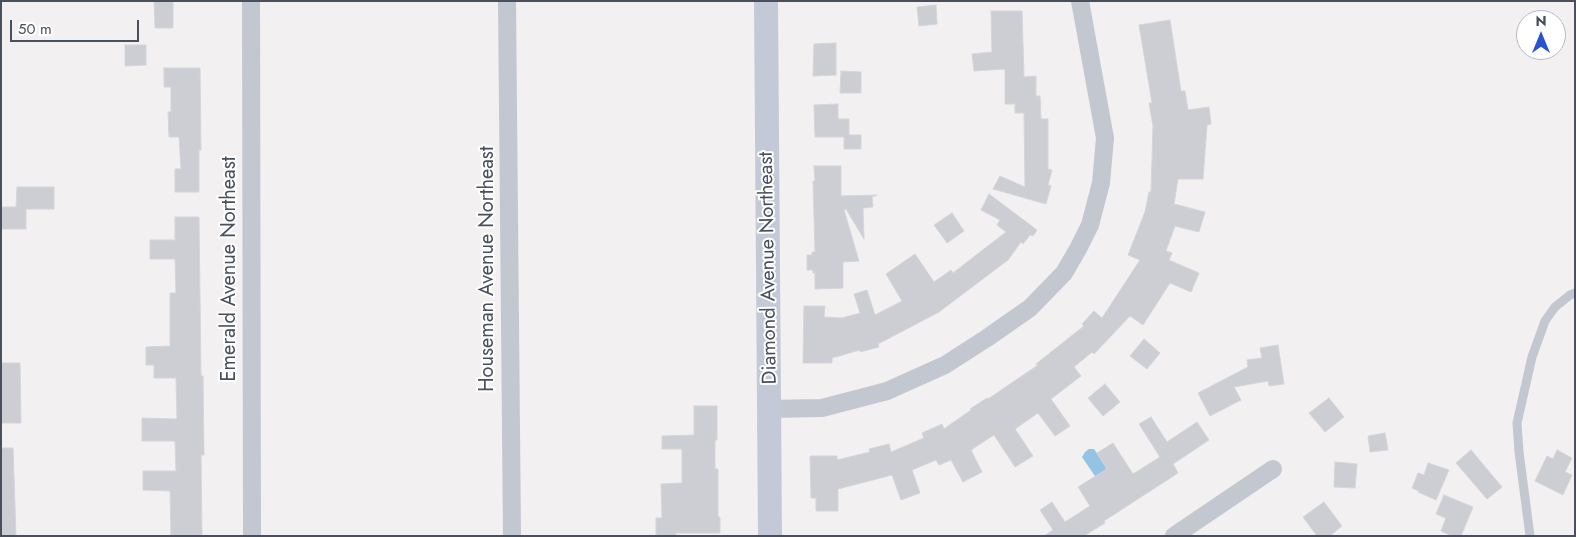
<!DOCTYPE html>
<html>
<head>
<meta charset="utf-8">
<style>
	body { margin:0 }
	#map { position:relative; width:1576px; height:537px; overflow:hidden; background:#f2f0f0; font-family:Jost,sans-serif }
	canvas { display:block }
	.frame { position:absolute; inset:0; border:2px solid #494f5c; pointer-events:none }
	.north { position:absolute; left:1516px; top:10px; width:50px; height:50px; box-sizing:border-box; background:#fff; border:1px solid #b6b9be; border-radius:50%; rotate:0deg; font-size:14px; font-weight:700; line-height:20px; text-align:center; color:#494f5c }
	.north::after { content:''; display:block; margin:auto; width:18px; height:22px; background:#2a51d2; clip-path:polygon(50% 0,100% 100%,50% 72%,0 100%) }
	.scale { position:absolute; left:10px; top:20px; width:129px; height:22px; box-sizing:border-box; border:2px solid #494f5c; border-top:0; padding-left:6px; font-size:15px; line-height:18px; white-space:nowrap; color:#494f5c; -webkit-text-stroke:4px #fff; paint-order:stroke }
</style>
</head>
<body>
<div id="map">
<canvas width="1576" height="537"></canvas>
<div class="frame"></div>
<div class="north">N</div>
<div class="scale">50 m</div>
</div>
<script>
const context = document.querySelector('canvas').getContext('2d');
context.lineJoin = 'round';
function fillPath(path, color) { context.fillStyle = color; context.fill(path, 'evenodd'); }
const shape = rows => new Path2D(rows.map(r => 'M' + r).join(''));
function strokePath(path, color, width, dash) { context.strokeStyle = color; context.lineWidth = width; context.lineCap = dash ? 'butt' : 'round'; context.setLineDash(dash || []); context.stroke(path); }
function label(font, color, halo, rows, align = 'center') {
  context.font = font + ' Jost,sans-serif'; context.lineWidth = 4; context.setLineDash([]); context.textBaseline = 'middle'; context.strokeStyle = halo; context.fillStyle = color; for (const [text, x, y, turn = 0] of rows) {
    context.save(); context.translate(x, y); context.rotate((+turn || 0) * Math.PI / 180); context.textAlign = isNaN(turn) ? turn : align; if (halo) context.strokeText(text, 0, 0); context.fillText(text, 0, 0); context.restore();
  }
}
fillPath(shape([
	[1089,449,1094,449,1110,473,1097,479,1082,457,1085,452]
]), '#94c3e4');
const building = shape([
	[154,1,173,1,173,28,155,28,154,1],
	[936,5,937,24,919,26,917,7,936,5],
	[991,11,1022,11,1024,77,1036,76,1036,96,1040,96,1041,119,1048,119,1048,169,1052,170,1048,185,1051,186,1046,204,993,189,1000,176,1025,187,1024,113,1015,113,1015,104,1005,104,1005,69,974,71,972,54,992,52,991,11],
	[1170,20,1181,91,1185,91,1188,110,1209,107,1211,124,1207,125,1203,179,1178,179,1174,204,1205,212,1199,232,1175,226,1166,251,1172,253,1169,260,1199,273,1191,292,1170,283,1143,325,1130,316,1094,354,1092,352,1074,367,1081,376,1051,399,1070,426,1055,436,1038,413,1015,429,1033,456,1015,467,994,435,971,450,982,472,963,482,951,460,939,465,936,460,912,470,920,493,901,500,892,475,838,489,838,511,816,511,816,498,811,498,810,456,837,456,837,460,870,452,869,449,889,444,891,452,924,438,922,433,942,424,944,429,971,410,970,409,987,398,988,399,1038,365,1036,364,1084,326,1082,324,1094,311,1102,318,1140,260,1128,255,1145,212,1149,192,1151,192,1153,126,1149,103,1152,103,1139,25,1170,20],
	[836,43,836,75,813,76,814,44,836,43],
	[125,45,146,45,146,65,125,66,125,45],
	[164,68,200,68,201,150,199,150,199,192,175,192,175,169,181,169,179,137,169,137,168,112,171,112,171,87,164,87,164,68],
	[841,71,861,72,861,93,840,93,841,71],
	[838,104,838,119,849,119,849,135,861,135,861,149,844,149,844,137,815,137,814,105,838,104],
	[814,166,841,166,841,196,877,195,872,197,873,207,863,208,864,239,846,209,844,210,859,261,843,262,843,288,815,289,815,273,813,273,813,270,807,270,807,255,812,255,812,252,815,252,813,181,815,181,814,166],
	[17,187,54,187,54,209,26,209,26,229,1,229,1,207,16,207,17,187],
	[989,194,1037,230,1033,236,1030,235,1023,244,1021,242,1008,260,939,312,878,344,879,347,860,352,860,350,832,358,832,363,803,363,804,306,825,306,824,317,842,318,860,313,854,294,867,290,875,315,902,301,886,274,915,254,934,282,951,270,953,273,1006,232,997,225,1000,220,981,210,989,194],
	[952,213,964,231,947,243,934,225,952,213],
	[175,217,199,217,201,376,203,376,204,455,201,455,202,536,171,536,170,491,143,490,143,471,176,471,175,441,142,441,142,418,177,419,176,378,154,378,154,365,146,365,146,347,170,346,170,293,176,293,175,259,150,259,150,240,175,240,175,217],
	[1144,339,1160,353,1147,369,1130,356,1144,339],
	[1278,345,1284,384,1269,386,1268,381,1234,387,1241,400,1210,416,1198,393,1248,367,1247,360,1262,358,1260,348,1278,345],
	[1,363,20,363,21,423,1,423,1,363],
	[1105,384,1120,402,1103,416,1088,398,1105,384],
	[1329,398,1344,417,1325,432,1309,413,1329,398],
	[694,406,717,406,717,440,715,440,715,469,718,469,718,517,720,517,720,533,676,533,676,536,656,536,656,518,662,518,661,484,682,483,682,449,662,449,662,436,694,435,694,406],
	[1151,417,1167,442,1197,422,1209,440,1173,464,1178,473,1104,521,1105,523,1084,536,1044,536,1053,530,1040,510,1052,502,1065,522,1090,506,1078,487,1107,469,1097,453,1113,443,1133,474,1160,457,1139,424,1151,417],
	[1385,433,1388,450,1370,452,1368,436,1385,433],
	[1,448,13,448,16,536,1,536,1,448],
	[1471,450,1502,487,1487,499,1456,463,1471,450],
	[1557,450,1572,458,1565,472,1572,475,1563,495,1535,481,1547,456,1553,459,1557,450],
	[1335,462,1357,464,1355,488,1334,487,1335,462],
	[1428,463,1449,470,1436,500,1418,492,1419,491,1412,488,1418,473,1424,475,1428,463],
	[1444,495,1473,507,1461,536,1452,536,1441,531,1446,518,1436,514,1444,495],
	[1324,502,1342,526,1330,536,1317,536,1303,517,1324,502]
]);
fillPath(building, '#cdced4');
strokePath(building, '#d4d5db', 1);
strokePath(shape([
	[1530,536,1519,452,1517,423,1532,357,1545,321,1555,307,1570,295,1575,293]
]), '#c2c7d0', 9);
strokePath(shape([
	[251,1,252,536],
	[507,1,512,536],
	[770,409,822,408,887,391,945,365,987,338,1030,308,1064,273,1078,249,1090,225,1101,183,1105,138,1080,1],
	[1174,536,1273,469]
]), '#c2c7d0', 18);
strokePath(shape([
	[766,1,770,536]
]), '#c4c9d7', 24);
label('20px', '#494f5c', '#fff', [
	["Diamond Avenue Northeast",769,268,-91],
	["Emerald Avenue Northeast",230,269,-90],
	["Houseman Avenue Northeast",488,269,-90]
]);
</script>
</body>
</html>
